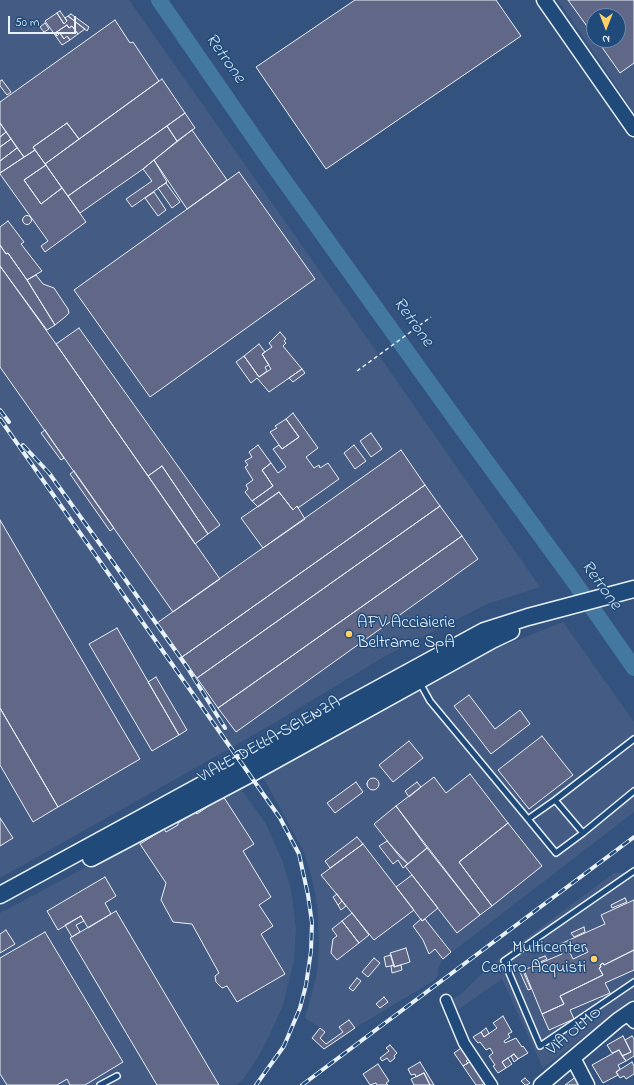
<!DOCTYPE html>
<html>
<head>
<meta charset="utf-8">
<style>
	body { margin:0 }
	#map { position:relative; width:634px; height:1085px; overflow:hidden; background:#33537e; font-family:"Indie Flower",sans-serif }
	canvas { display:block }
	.north { position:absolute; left:586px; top:8px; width:40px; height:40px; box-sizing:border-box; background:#1f4a7a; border:1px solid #6f8dac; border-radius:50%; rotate:180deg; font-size:11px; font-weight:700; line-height:16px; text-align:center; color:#e8f1f8 }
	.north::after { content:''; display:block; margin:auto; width:14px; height:18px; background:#ffd166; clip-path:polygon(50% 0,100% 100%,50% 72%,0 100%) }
	.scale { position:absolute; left:8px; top:16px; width:68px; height:18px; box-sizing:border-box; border:2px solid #e8f1f8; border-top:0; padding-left:5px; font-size:12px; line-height:14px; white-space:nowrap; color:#e8f1f8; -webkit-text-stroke:3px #1f4a7a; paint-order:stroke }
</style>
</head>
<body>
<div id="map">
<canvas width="634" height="1085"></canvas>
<div class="north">N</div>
<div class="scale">50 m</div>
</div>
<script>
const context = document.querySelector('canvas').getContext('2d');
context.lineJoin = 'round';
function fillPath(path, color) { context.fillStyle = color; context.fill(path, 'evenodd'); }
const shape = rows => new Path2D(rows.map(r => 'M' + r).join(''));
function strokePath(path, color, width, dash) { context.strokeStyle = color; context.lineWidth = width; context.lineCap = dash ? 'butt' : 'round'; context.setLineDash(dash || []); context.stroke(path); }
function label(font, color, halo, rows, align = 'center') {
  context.font = font + ' "Indie Flower",sans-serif'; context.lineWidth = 3; context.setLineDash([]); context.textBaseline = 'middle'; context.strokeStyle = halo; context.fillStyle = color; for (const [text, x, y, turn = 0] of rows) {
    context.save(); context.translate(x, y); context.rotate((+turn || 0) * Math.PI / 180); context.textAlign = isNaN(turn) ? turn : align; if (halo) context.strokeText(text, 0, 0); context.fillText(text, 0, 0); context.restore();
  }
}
fillPath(shape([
	[0,0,129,0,362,331,540,587,487,604,387,655,271,725,0,878],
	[558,0,634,0,634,113,621,93],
	[594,16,618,16,618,40,594,40],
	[563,622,634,722,634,812,443,959,438,968,438,976,433,981,355,1028,324,1049,312,1038,319,1027,305,1018,317,974,319,946,318,914,314,888,309,867,302,848,260,772,438,680,480,655],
	[239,786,266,824,282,860,291,889,296,929,294,960,283,1005,270,1034,258,1057,244,1078,237,1085,0,1085,0,913],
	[614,873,634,873,634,999,543,1068,502,979,456,1011,451,1000,461,994,493,963]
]), '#445c83');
strokePath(shape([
	[159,0,266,155,456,420,570,576,634,668]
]), '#4379a0', 16);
const building = shape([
	[355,0,496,0,521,36,326,169,256,67,355,0],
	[568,0,634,0,634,63,620,73,597,40,618,40,618,16,594,16,594,36,568,0],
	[60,11,67,21,64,24,57,13,60,11],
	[57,13,64,24,67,21,65,18,68,16,85,29,78,34,72,26,69,28,67,25,55,33,57,36,60,33,64,39,67,36,70,40,62,45,45,21,57,13],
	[71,14,89,27,87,31,68,16,71,14],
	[115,20,130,43,133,42,159,81,79,139,67,123,33,147,35,150,24,157,0,123,0,102,115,20],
	[45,23,49,29,44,32,40,27,45,23],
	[67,25,69,28,72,26,78,34,70,40,67,36,64,39,60,33,57,36,55,33,67,25],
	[162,79,185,113,68,196,45,164,162,79],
	[2,80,11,92,7,95,0,86,0,81,2,80],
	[185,113,195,128,177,141,167,126,185,113],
	[0,123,6,132,0,137,0,123],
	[67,123,79,139,45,164,33,147,67,123],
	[167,126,177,141,143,169,80,213,68,196,167,126],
	[192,130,227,180,187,209,154,160,192,130],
	[6,132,11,139,0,147,0,137,6,132],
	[11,139,17,148,0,161,0,147,11,139],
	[17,148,24,157,0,173,0,161,17,148],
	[35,150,46,165,24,180,41,204,62,188,86,222,45,252,41,246,48,241,0,174,0,173,35,150],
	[154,160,167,182,132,207,126,199,152,181,143,169,154,160],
	[46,165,62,188,41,204,24,180,46,165],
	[239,172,315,279,150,397,74,290,239,172],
	[166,183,180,202,172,208,158,188,166,183],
	[154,192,166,210,158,216,145,198,154,192],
	'22.5 220a4.5 4.5 0 1 1 9 0a4.5 4.5 0 1 1-9 0Z',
	[8,221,24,242,21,244,42,271,27,280,8,253,6,254,0,245,0,227,8,221],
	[0,245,6,254,8,253,27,280,55,325,47,330,0,266,0,245],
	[0,266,56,344,220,579,173,612,0,367,0,266],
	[36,275,43,284,54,288,68,309,69,313,65,317,55,325,27,280,36,275],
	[79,328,220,525,208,534,162,466,148,476,56,344,79,328],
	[280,332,286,339,284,341,286,343,283,346,302,369,269,392,257,378,251,383,236,362,244,356,259,377,271,369,262,354,272,347,269,343,280,332],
	[259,344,265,352,262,354,269,365,265,367,267,371,259,377,244,356,259,344],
	[302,369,305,373,293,382,289,378,302,369],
	[293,413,318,448,306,457,314,468,319,465,320,468,328,463,339,479,298,508,297,506,293,510,279,492,258,507,252,501,273,486,262,470,271,463,278,473,286,467,273,449,279,445,282,449,299,437,286,419,293,413],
	[286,419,299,437,282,449,270,432,277,428,275,426,286,419],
	[45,430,64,458,61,460,41,433,45,430],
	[371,433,382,449,371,457,360,441,371,433],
	[258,445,271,463,262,470,273,486,252,501,245,492,248,489,246,485,253,480,245,467,248,465,245,461,252,457,249,452,258,445],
	[354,445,366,461,355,469,344,453,354,445],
	[401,450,425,485,182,657,157,623,401,450],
	[162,466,208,534,195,544,148,476,162,466],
	[74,471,114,528,110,531,70,474,74,471],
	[425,485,440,506,197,678,182,657,425,485],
	[279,492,293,510,297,506,305,519,263,548,241,518,279,492],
	[440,506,462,536,218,708,197,678,440,506],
	[0,520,140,759,58,807,0,708,0,520],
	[462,536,478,559,236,732,218,708,462,536],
	[117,628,179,735,152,751,89,644,117,628],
	[156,677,187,730,179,735,148,682,156,677],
	[469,695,495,729,520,710,530,724,491,754,454,706,469,695],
	[0,708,58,807,33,822,0,765,0,708],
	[542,736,573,775,529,809,498,770,542,736],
	[409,741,423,758,393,782,379,765,409,741],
	[470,774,508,823,459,862,492,906,480,915,396,806,434,777,446,793,470,774],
	'367 784a6 6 0 1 1 12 0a6 6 0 1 1-12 0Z',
	[356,782,363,792,335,813,327,803,356,782],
	[417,782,421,787,409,797,405,791,417,782],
	[223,796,254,844,243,851,271,897,259,905,273,926,261,934,285,974,237,1002,227,986,222,988,216,982,215,976,219,973,192,924,173,922,161,900,166,883,140,844,164,829,166,832,178,825,178,823,195,812,197,814,223,796],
	[396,806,427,848,408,864,400,857,374,824,396,806],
	[0,818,13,838,0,846,0,818],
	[508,823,542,866,492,906,459,862,508,823],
	[357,837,363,844,330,868,325,861,357,837],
	[387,841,408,864,403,868,398,860,393,864,379,846,387,841],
	[363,844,414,910,374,940,321,875,363,844],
	[427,848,480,915,457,933,405,866,427,848],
	[412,875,438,908,422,921,396,887,412,875],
	[105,877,116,896,105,903,111,914,88,928,81,916,58,930,47,911,105,877],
	[337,894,342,901,338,905,333,897,337,894],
	[625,898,627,902,612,908,611,905,625,898],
	[634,900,634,950,604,965,603,963,600,965,601,967,599,968,603,975,560,996,564,1004,542,1014,524,970,562,954,558,945,605,924,601,915,634,900],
	[342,901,346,906,341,910,338,905,342,901],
	[116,911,219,1085,157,1085,70,938,116,911],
	[352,913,369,935,359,943,342,921,352,913],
	[81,916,84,921,76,925,80,932,72,937,65,925,81,916],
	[421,919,422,921,425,919,451,952,443,959,435,949,429,954,423,940,413,926,421,919],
	[342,921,359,943,337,960,331,953,333,939,337,936,332,929,342,921],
	[584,927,585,932,574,937,571,933,584,927],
	[6,930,15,944,0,953,0,934,6,930],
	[45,932,123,1062,85,1085,70,1085,67,1079,57,1085,7,1085,0,1074,0,958,45,932],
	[584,944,588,952,573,959,569,951,584,944],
	[406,948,410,962,394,967,390,953,406,948],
	[634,950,634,970,605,983,610,993,570,1010,574,1019,549,1030,542,1014,564,1004,560,996,603,975,599,968,601,967,600,965,603,963,604,965,634,950],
	[391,955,394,965,386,967,384,957,391,955],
	[545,956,547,959,536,964,534,960,545,956],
	[374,958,380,963,368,977,362,972,374,958],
	[394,965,394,967,401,965,402,970,392,973,391,966,394,965],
	[523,971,531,989,528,990,520,972,523,971],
	[357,978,361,981,353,991,349,988,357,978],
	[384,997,388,1002,380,1008,376,1004,384,997],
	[503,1016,512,1032,508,1034,510,1037,504,1041,505,1043,516,1038,522,1047,523,1046,528,1053,518,1059,514,1054,502,1062,506,1068,498,1073,493,1066,495,1065,489,1056,493,1053,490,1048,486,1050,480,1042,478,1043,473,1037,481,1032,484,1037,497,1028,493,1023,503,1016],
	[349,1020,355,1028,324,1049,312,1038,320,1028,325,1032,320,1038,326,1044,343,1032,339,1027,349,1020],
	[486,1028,489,1033,484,1037,481,1032,486,1028],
	[623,1036,631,1052,622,1056,619,1050,612,1053,607,1045,623,1036],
	[632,1036,634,1039,634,1056,626,1061,622,1056,631,1052,625,1040,632,1036],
	[390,1045,397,1053,394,1056,395,1058,390,1062,387,1058,382,1061,380,1058,389,1051,386,1048,390,1045],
	[464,1046,471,1057,466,1061,468,1063,463,1066,454,1053,464,1046],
	[619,1050,626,1061,618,1065,620,1069,616,1072,618,1075,603,1083,592,1065,619,1050],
	[514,1054,518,1059,514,1062,511,1056,514,1054],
	[508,1058,512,1064,506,1068,502,1062,508,1058],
	[473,1060,487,1081,482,1085,476,1085,463,1066,473,1060],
	[420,1062,434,1085,430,1085,424,1073,416,1077,415,1074,411,1075,408,1069,420,1062],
	[632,1062,634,1066,634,1074,626,1079,624,1076,620,1078,616,1072,632,1062],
	[378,1064,389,1081,386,1083,388,1085,377,1085,376,1083,370,1085,363,1074,378,1064],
	[424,1073,430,1085,414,1085,411,1079,424,1073],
	[577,1076,584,1085,565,1085,577,1076],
	[525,1078,530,1083,527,1085,525,1085,521,1081,525,1078]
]);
fillPath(building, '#616887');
strokePath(building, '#e8f1f8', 1);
const lane = shape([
	[420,683,430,701,528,819,556,853,583,833,555,800,528,819],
	[555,800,634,739],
	[583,833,634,791],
	[634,871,504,961,540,1046,634,982],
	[100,1085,117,1076]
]);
const street = shape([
	[446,1000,464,1043,492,1085],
	[626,1015,634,1023]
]);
const secondary = shape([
	[544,0,634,129],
	[573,1058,587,1085],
	[541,1085,618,1020,634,1009]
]);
const primary = shape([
	[91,858,250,774,492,640,511,631],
	[0,895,484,631,528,617,634,589]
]);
strokePath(lane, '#e8f1f8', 8);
strokePath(street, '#e8f1f8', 13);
strokePath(secondary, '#e8f1f8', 17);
strokePath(primary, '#e8f1f8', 19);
strokePath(shape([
	[357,371,431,317]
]), '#e8f1f8', 1.5, [4, 3]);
strokePath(lane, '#1f4a7a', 5);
strokePath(street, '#1f4a7a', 10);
strokePath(secondary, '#1f4a7a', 14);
strokePath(primary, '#1f4a7a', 16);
const rail = shape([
	[0,410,9,422],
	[0,419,280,818,299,854,308,895,312,923,311,951,306,985,300,1008,284,1046,256,1085],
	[23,445,49,473,120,572,187,667,225,728],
	[302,1085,634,837]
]);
strokePath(rail, '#e8f1f8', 4);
strokePath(rail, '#1f4a7a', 2.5, [8]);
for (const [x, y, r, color] of [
	[349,634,4,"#ffd166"],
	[594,959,4,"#ffd166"]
]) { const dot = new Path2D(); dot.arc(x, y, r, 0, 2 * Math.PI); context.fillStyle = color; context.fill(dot); strokePath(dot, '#1f4a7a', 1.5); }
label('17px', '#e8f1f8', '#1f4a7a', [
	["AFV Acciaierie",357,624],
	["Beltrame SpA",357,644],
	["Multicenter",586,949,"right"],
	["Centro Acquisti",586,969,"right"]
], 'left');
label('17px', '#e8f1f8', '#1f4a7a', [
	["VIALE DELLA SCIENZA",270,741,-29],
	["VIA OLMO",575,1032,-40]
]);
label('italic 18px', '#cfdfeb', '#1f4a7a', [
	["Retrone",224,59,55],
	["Retrone",412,323,54],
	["Retrone",600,586,54]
]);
</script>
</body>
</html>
